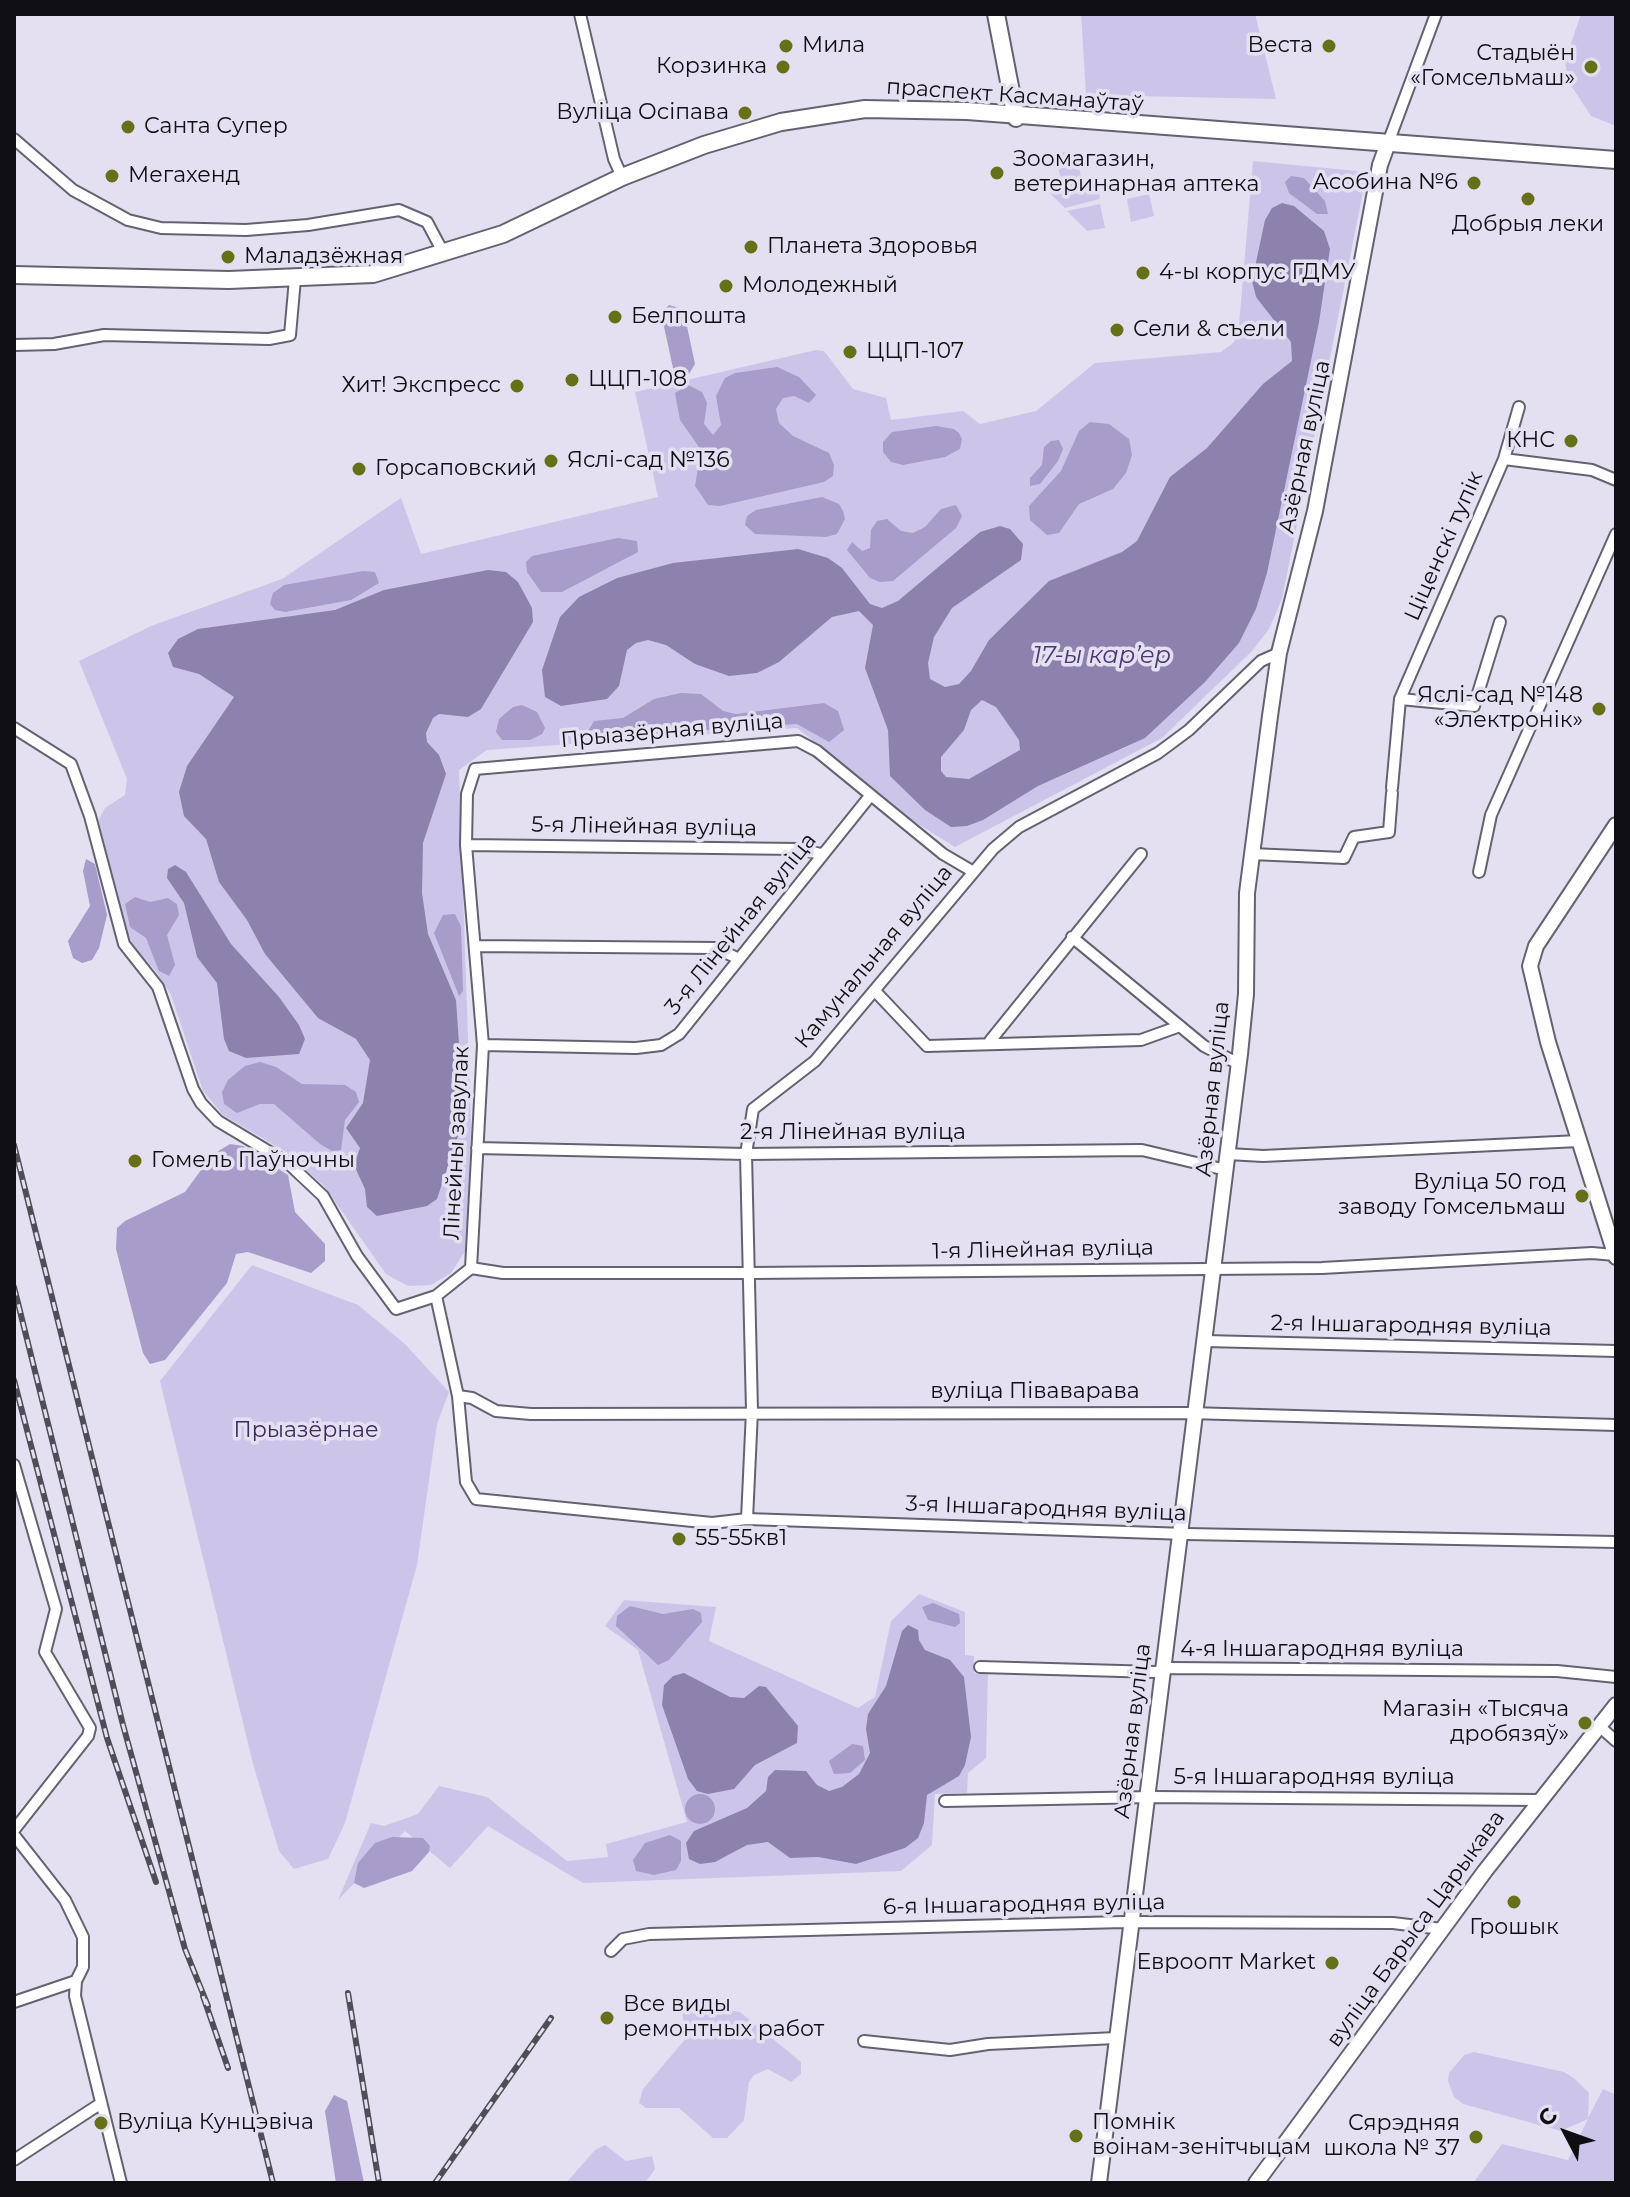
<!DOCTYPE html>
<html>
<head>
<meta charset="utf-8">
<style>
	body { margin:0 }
	#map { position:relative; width:1630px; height:2197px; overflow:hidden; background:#e4e0f1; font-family:Montserrat,sans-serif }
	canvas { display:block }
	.frame { position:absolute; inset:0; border:16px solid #0f0e13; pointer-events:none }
	.north { position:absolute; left:1526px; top:2093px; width:80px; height:80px; -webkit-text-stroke:6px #e4e0f1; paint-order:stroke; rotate:311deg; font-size:22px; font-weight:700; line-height:32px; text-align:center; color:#0f0e13 }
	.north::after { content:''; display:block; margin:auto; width:28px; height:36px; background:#0f0e13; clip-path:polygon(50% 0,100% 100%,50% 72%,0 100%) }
</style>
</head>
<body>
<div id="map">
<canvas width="1630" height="2197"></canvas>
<div class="frame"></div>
<div class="north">С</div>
</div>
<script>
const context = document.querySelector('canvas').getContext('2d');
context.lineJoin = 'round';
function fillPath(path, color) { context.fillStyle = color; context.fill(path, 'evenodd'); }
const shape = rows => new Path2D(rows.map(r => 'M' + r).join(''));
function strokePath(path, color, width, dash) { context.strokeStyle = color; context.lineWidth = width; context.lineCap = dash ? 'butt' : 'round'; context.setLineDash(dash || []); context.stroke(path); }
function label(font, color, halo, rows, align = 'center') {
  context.font = font + ' Montserrat,sans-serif'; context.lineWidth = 7; context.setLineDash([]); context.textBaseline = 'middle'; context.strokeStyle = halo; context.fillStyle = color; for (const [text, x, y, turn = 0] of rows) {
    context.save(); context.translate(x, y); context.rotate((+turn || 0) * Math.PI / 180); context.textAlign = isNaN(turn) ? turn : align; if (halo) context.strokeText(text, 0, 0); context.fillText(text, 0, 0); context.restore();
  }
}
fillPath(shape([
	[1081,14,1255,14,1276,99,1086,95],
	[1581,14,1616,14,1616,126,1591,116,1568,81,1565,61],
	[1069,152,1066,163,1078,165,1082,179,1093,177,1090,188,1099,192,1100,199,1065,208,1050,193,1063,189,1055,153],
	[1253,161,1367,172,1282,599,1269,629,1252,651,1162,738,955,847,915,822,797,728,487,750,459,770,471,1127,466,1250,451,1273,431,1285,408,1286,386,1274,324,1186,286,1152,223,1115,203,1091,171,995,155,970,134,948,123,922,98,821,105,808,125,795,127,779,79,661,151,626,282,579,401,498,421,554,658,497,635,392,816,350,824,351,853,389,886,398,891,420,963,411,980,424,1036,411,1095,363,1221,352,1234,342,1239,325],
	[1149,194,1154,216,1131,222,1127,199],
	[1100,204,1105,228,1087,231,1067,211],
	[252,1265,358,1305,405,1344,449,1392,437,1424,417,1565,345,1823,328,1859,294,1869,279,1851,253,1764,160,1381],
	[919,1594,965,1612,965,1655,974,1656,974,1673,988,1674,986,1758,968,1773,967,1793,935,1794,932,1845,901,1871,583,1883,488,1826,450,1868,405,1831,338,1900,371,1823,384,1826,418,1814,439,1786,487,1797,567,1861,608,1857,606,1844,687,1822,638,1650,605,1626,624,1600,716,1607,709,1641,858,1708,875,1697,891,1621],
	[692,2003,740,2012,801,2062,801,2074,791,2082,768,2069,754,2075,749,2082,744,2120,727,2138,713,2138,679,2108,646,2108,639,2103,643,2089,687,2037,682,2013],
	[1474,2052,1564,2072,1575,2079,1589,2093,1588,2118,1603,2089,1616,2095,1616,2183,1473,2183,1502,2144,1568,2160,1588,2119,1561,2131,1463,2104,1454,2097,1448,2081,1449,2073,1464,2055],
	[605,2145,626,2161,652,2156,655,2169,645,2183,566,2183,595,2150]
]), '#cdc5e9');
fillPath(shape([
	[1291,176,1304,178,1325,201,1328,214,1317,214,1289,193,1285,182],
	[669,305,679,308,685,317,695,364,689,374,679,374,673,368,661,313],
	[777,367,799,377,816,395,809,403,794,396,783,398,776,409,779,423,793,436,829,453,834,465,833,476,824,482,720,506,708,505,695,486,701,450,680,420,675,393,688,385,702,392,707,403,704,424,713,435,721,425,716,396,725,378,735,373],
	[1090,422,1109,424,1129,439,1132,455,1126,473,1113,489,1079,504,1059,533,1047,535,1030,520,1029,506,1061,471,1079,431],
	[936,426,954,429,959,433,962,439,960,449,945,457,903,465,891,462,883,452,883,442,892,432],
	[1059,440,1063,449,1058,461,1040,484,1030,486,1030,478,1042,465,1044,447,1051,441],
	[822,497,839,504,843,511,845,519,837,534,826,537,755,534,745,525,747,516,756,510],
	[956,505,962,516,956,528,893,581,880,582,870,578,847,550,852,542,862,551,870,548,871,530,877,521,887,519,901,531,913,533,925,527,941,509],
	[618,538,637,541,638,552,562,592,541,592,527,572,526,562,532,556],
	[363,571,375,572,379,583,351,600,285,612,275,610,270,604,273,593,284,585],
	[681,693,701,694,723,711,736,714,824,703,838,711,844,730,829,742,797,724,602,737,590,735,588,731,594,721,623,718,654,699],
	[522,705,537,712,545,728,542,734,530,740,502,740,496,732,499,719,513,707],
	[86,859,95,864,107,915,99,948,92,960,82,963,73,958,68,941,90,906,83,871],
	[135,897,150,902,168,898,177,904,179,915,167,935,175,965,169,976,159,971,146,938,130,927,125,904],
	[455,914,461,926,463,991,459,996,434,933,443,915],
	[260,1062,276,1067,302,1084,345,1085,356,1092,359,1102,345,1120,341,1150,332,1151,320,1144,274,1104,260,1104,237,1113,224,1104,222,1092,228,1080,245,1066],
	[230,1144,243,1146,288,1175,295,1212,325,1244,325,1261,311,1273,248,1252,236,1254,227,1283,165,1360,150,1364,143,1353,116,1249,117,1228,125,1221,185,1192,212,1155],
	[933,1603,959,1614,960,1623,955,1627,928,1620,922,1607],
	[630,1606,663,1614,693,1609,701,1613,702,1622,669,1660,658,1665,616,1626,617,1616],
	[852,1744,863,1746,865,1760,850,1773,834,1774,829,1761],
	'685 1809a15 15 0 1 1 30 0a15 15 0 1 1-30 0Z',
	[670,1835,681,1841,681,1861,676,1870,654,1875,636,1871,633,1860,645,1843],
	[423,1838,430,1846,429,1852,412,1871,364,1888,354,1883,358,1863,375,1843,392,1837],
	[334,2095,347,2101,364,2183,336,2183,325,2111]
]), '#a79cca');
fillPath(shape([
	[1282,203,1294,206,1324,231,1330,249,1319,322,1267,573,1256,609,1239,643,1205,682,1145,738,1038,786,983,820,967,826,951,827,925,810,890,776,888,730,865,668,873,625,859,611,832,617,779,662,757,673,729,676,695,664,666,645,648,640,636,643,627,650,619,686,607,699,561,706,545,697,542,670,560,617,579,597,617,578,673,563,798,549,828,558,842,568,870,604,882,608,898,601,980,532,1000,526,1010,529,1023,544,1021,560,952,608,934,637,928,663,930,679,945,687,959,684,971,671,989,640,1049,581,1122,552,1137,541,1170,477,1207,448,1263,384,1292,361,1291,342,1256,297,1252,281,1265,220,1272,208],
	[982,700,996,707,1019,740,1020,750,969,779,946,777,941,771,941,757,964,730,971,710],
	[488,570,506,572,518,582,532,608,533,622,481,709,468,717,439,714,433,718,426,733,427,742,439,755,446,774,423,843,422,893,428,934,456,1000,464,1118,437,1199,427,1206,377,1216,367,1207,365,1189,354,1165,360,1148,346,1128,363,1103,370,1060,356,1039,318,1018,265,954,247,920,219,882,206,839,184,816,179,792,187,766,234,697,199,674,173,667,168,653,178,639,198,629,335,610,384,590],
	[175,865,186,872,231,944,279,997,299,1025,305,1039,299,1054,246,1058,229,1051,224,1039,217,983,197,957,184,903,167,878,168,869],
	[908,1625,918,1630,919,1640,925,1650,950,1660,964,1677,971,1737,965,1765,959,1776,927,1795,924,1823,918,1838,905,1848,856,1864,818,1857,790,1858,768,1842,747,1845,715,1862,700,1864,689,1859,686,1843,694,1831,747,1808,766,1791,768,1777,775,1770,806,1771,817,1785,829,1791,842,1787,859,1774,870,1753,866,1729,868,1714,886,1686,902,1631],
	[684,1673,730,1697,744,1698,759,1686,766,1687,798,1726,797,1743,755,1765,734,1789,708,1794,697,1791,688,1779,662,1705,664,1685,673,1676]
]), '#8d82ae');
const street = shape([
	[580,14,614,159,622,177],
	[14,139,73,190,128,220,161,228,246,230,308,225,399,210,427,222,444,254],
	[1388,143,1436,14],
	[14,345,54,344,104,335,269,339,290,335,295,279],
	[1504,459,1592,470,1616,480],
	[1400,699,1474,706,1500,622],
	[14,728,71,764,90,816,124,944,158,987,193,1089,201,1103,218,1121,288,1163,323,1196,357,1256,396,1309,436,1296],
	[1392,788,1400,699,1504,459,1519,407],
	[466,845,798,849,821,854],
	[1251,854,1344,858,1354,837,1389,832,1392,793],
	[972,871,943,854,817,751,798,741,475,769,467,794,466,845,483,1045,471,1268,436,1296,458,1396,466,1482,476,1499,712,1523,747,1519,1186,1534,1616,1542],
	[1479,872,1491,815,1616,534],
	[1072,937,1204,1046,1239,1064],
	[475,946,716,948,739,959],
	[875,991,927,1046,1141,1040,1180,1026],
	[990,1041,1141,854],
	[483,1045,636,1048,661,1045,679,1034,870,796],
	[477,1148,746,1154,1142,1150,1226,1170],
	[1228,1154,1263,1156,1579,1141],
	[471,1268,503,1273,751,1273,1322,1268,1592,1253,1615,1255],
	[1205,1341,1616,1351],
	[458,1396,472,1398,496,1411,531,1414,1189,1413,1616,1425],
	[747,1519,752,1411,746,1154,753,1109,815,1061,993,849,1019,827,1158,753,1189,730,1261,661,1279,653],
	[980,1667,1156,1672,1171,1668,1557,1671,1616,1677],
	[1599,1726,1616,1741],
	[945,1801,1153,1797,1539,1800],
	[14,1830,88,1736,90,1728,45,1652,56,1609,14,1465],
	[14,1835,65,1900,83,1937,83,1967,76,1981,75,1996,121,2183],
	[611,1951,623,1939,649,1934,1124,1922,1393,1923,1442,1929],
	[14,2002,76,1981],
	[864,2041,950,2050,988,2044,1116,2038],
	[14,2160,100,2104]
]);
const secondary = shape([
	[1616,825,1536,946,1530,966,1548,1042,1616,1257],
	[1099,2183,1240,1054,1246,994,1247,893,1270,716,1279,653,1315,511,1380,165,1388,143],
	[1256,2183,1485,1871,1616,1705]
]);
const primary = shape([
	[996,14,1016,118],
	[14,275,229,280,373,274,503,234,622,177,704,145,781,122,865,109,967,111,1616,160]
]);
strokePath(street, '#656270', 14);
strokePath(secondary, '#656270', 18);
strokePath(primary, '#656270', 20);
strokePath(street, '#fff', 10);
strokePath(secondary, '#fff', 14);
strokePath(primary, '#fff', 16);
const rail = shape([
	[14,1145,273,2183],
	[14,1287,123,1725,185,1949,208,2006],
	[14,1380,107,1738,156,1882],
	[348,1993,379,2183],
	[203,1996,228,2068],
	[435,2183,551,2018]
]);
strokePath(rail, '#4f4d56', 6);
strokePath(rail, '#e4e0f1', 3, [9]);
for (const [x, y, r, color] of [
	[786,46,8,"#677018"],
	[1329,46,8,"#677018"],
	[783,67,8,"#677018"],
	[1591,67,8,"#677018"],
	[745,113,8,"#677018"],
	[128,127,8,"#677018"],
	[997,173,8,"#677018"],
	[112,176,8,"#677018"],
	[1474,183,8,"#677018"],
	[1528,199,8,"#677018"],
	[751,247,8,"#677018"],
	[228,257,8,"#677018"],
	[1143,273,8,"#677018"],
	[726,286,8,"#677018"],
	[615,317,8,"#677018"],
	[1117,330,8,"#677018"],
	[850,352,8,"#677018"],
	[572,380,8,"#677018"],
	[517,386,8,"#677018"],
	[1571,441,8,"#677018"],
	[551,461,8,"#677018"],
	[359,469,8,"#677018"],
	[1599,709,8,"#677018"],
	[135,1161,8,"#677018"],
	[1582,1196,8,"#677018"],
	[679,1539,8,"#677018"],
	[1585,1723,8,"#677018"],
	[1514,1902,8,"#677018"],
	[1332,1963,8,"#677018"],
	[607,2018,8,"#677018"],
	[101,2123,8,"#677018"],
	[1076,2136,8,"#677018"],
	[1476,2137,8,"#677018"]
]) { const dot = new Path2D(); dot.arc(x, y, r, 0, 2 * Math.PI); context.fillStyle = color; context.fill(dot); strokePath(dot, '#e4e0f1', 3); }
label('22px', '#0f0e13', '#e4e0f1', [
	["Мила",802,46],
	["Веста",1313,46,"right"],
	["Стадыён",1575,54,"right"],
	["«Гомсельмаш»",1575,79,"right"],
	["Корзинка",767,67,"right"],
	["Вуліца Осіпава",729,113,"right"],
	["Санта Супер",144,127],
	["Зоомагазин,",1013,160],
	["ветеринарная аптека",1013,185],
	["Мегахенд",128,176],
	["Асобина №6",1458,183,"right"],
	["Добрыя леки",1528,225,"center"],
	["Планета Здоровья",767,247],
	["Маладзёжная",244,257],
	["4-ы корпус ГДМУ",1159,273],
	["Молодежный",742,286],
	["Белпошта",631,317],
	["Сели & съели",1133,330],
	["ЦЦП-107",866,352],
	["ЦЦП-108",588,380],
	["Хит! Экспресс",501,386,"right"],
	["КНС",1555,441,"right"],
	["Яслі-сад №136",567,461],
	["Горсаповский",375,469],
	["Яслі-сад №148",1583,696,"right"],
	["«Электронік»",1583,721,"right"],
	["Гомель Паўночны",151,1161],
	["Вуліца 50 год",1566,1183,"right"],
	["заводу Гомсельмаш",1566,1208,"right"],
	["55-55кв1",695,1539],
	["Магазін «Тысяча",1569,1710,"right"],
	["дробязяў»",1569,1735,"right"],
	["Грошык",1514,1928,"center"],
	["Евроопт Market",1316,1963,"right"],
	["Все виды",623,2005],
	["ремонтных работ",623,2030],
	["Вуліца Кунцэвіча",117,2123],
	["Помнік",1092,2123],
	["воінам-зенітчыцам",1092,2148],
	["Сярэдняя",1460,2124,"right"],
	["школа № 37",1460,2149,"right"]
], 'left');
label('22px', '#0f0e13', '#e4e0f1', [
	["праспект Касманаўтаў",1015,96,4],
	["Азёрная вуліца",1305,447,-78],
	["Ціценскі тупік",1444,546,-66],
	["Прыазёрная вуліца",672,731,-5],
	["5-я Лінейная вуліца",644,827,1],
	["3-я Лінейная вуліца",741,924,-51],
	["Камунальная вуліца",874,957,-50],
	["Азёрная вуліца",1213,1089,-84],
	["2-я Лінейная вуліца",853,1133],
	["Лінейны завулак",457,1143,-87],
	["1-я Лінейная вуліца",1043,1250,-1],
	["2-я Іншагародняя вуліца",1411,1326,1],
	["вуліца Піваварава",1035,1392],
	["3-я Іншагародняя вуліца",1046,1509,2],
	["4-я Іншагародняя вуліца",1322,1650],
	["Азёрная вуліца",1133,1731,-83],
	["5-я Іншагародняя вуліца",1314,1778],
	["6-я Іншагародняя вуліца",1024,1905,-1],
	["вуліца Барыса Царыкава",1416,1929,-54]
]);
label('22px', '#3b2961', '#e4e0f1', [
	["Прыазёрнае",306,1431]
]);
label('italic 24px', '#4a3872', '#e4e0f1', [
	["17-ы кар’ер",1102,656]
]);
</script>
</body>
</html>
